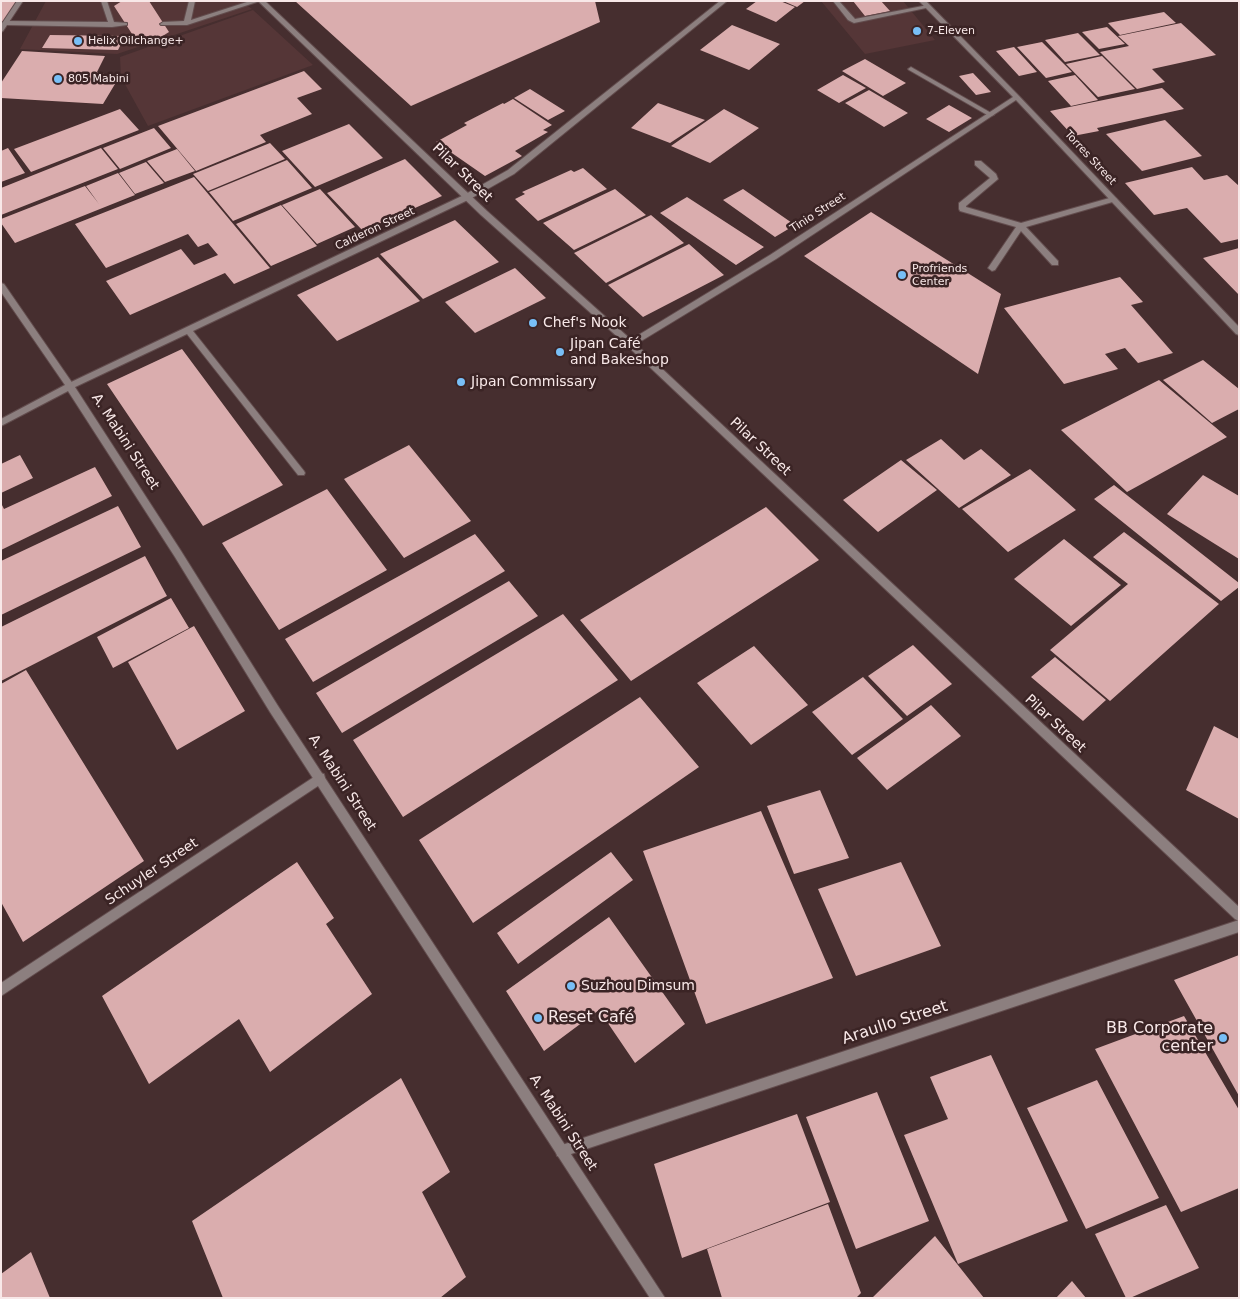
<!DOCTYPE html>
<html>
<head>
<meta charset="utf-8">
<style>
	body { margin:0 }
	#map { position:relative; width:1240px; height:1299px; overflow:hidden; background:#462e2f; font-family:"DejaVu Sans",sans-serif }
	canvas { display:block }
	.frame { position:absolute; inset:0; border:2px solid #f8e8e8; pointer-events:none }
</style>
</head>
<body>
<div id="map">
<canvas width="1240" height="1299"></canvas>
<div class="frame"></div>
</div>
<script>
const context = document.querySelector('canvas').getContext('2d');
context.lineJoin = 'round';
function fillPath(path, color) { context.fillStyle = color; context.fill(path, 'evenodd'); }
const shape = rows => new Path2D(rows.map(r => 'M' + r).join(''));
function strokePath(path, color, width, dash) { context.strokeStyle = color; context.lineWidth = width; context.lineCap = dash ? 'butt' : 'round'; context.setLineDash(dash || []); context.stroke(path); }
function label(font, color, halo, rows, align = 'center') {
  context.font = font + ' "DejaVu Sans",sans-serif'; context.lineWidth = 5; context.setLineDash([]); context.textBaseline = 'middle'; context.strokeStyle = halo; context.fillStyle = color; for (const [text, x, y, turn = 0] of rows) {
    context.save(); context.translate(x, y); context.rotate((+turn || 0) * Math.PI / 180); context.textAlign = isNaN(turn) ? turn : align; if (halo) context.strokeText(text, 0, 0); context.fillText(text, 0, 0); context.restore();
  }
}
fillPath(shape([
	[46,1,241,1,252,9,117,54,20,49],
	[821,1,903,1,935,40,865,54],
	[253,10,313,65,148,126,121,77,120,57]
]), '#553637');
fillPath(shape([
	[1,1,19,1,1,28],
	[122,1,149,1,169,32,161,37,134,37,114,6],
	[295,1,595,1,600,22,411,106],
	[757,1,780,1,795,7,776,22,746,9],
	[783,1,805,1,797,7],
	[853,1,881,1,890,11,865,16],
	[1164,12,1176,23,1120,35,1108,23],
	[1181,23,1216,55,1152,69,1165,82,1137,89,1100,52,1129,46,1118,36],
	[732,25,780,44,749,70,700,50],
	[1107,27,1125,44,1099,49,1082,32],
	[1078,33,1100,55,1065,62,1045,40],
	[50,35,125,36,118,50,42,48],
	[1042,42,1072,72,1046,78,1017,47],
	[1014,47,1037,72,1019,76,996,51],
	[22,51,105,56,97,72,108,75,115,84,103,104,1,98,1,83],
	[1102,56,1135,89,1098,97,1066,64],
	[865,59,906,83,883,96,842,71],
	[304,71,322,89,297,98,312,114,260,135,266,142,196,171,158,126],
	[973,73,991,92,976,95,959,76],
	[843,75,866,88,839,103,817,90],
	[1075,75,1098,100,1071,106,1048,81],
	[1162,88,1184,109,1097,128,1099,131,1073,136,1050,111],
	[530,89,565,111,548,120,514,98],
	[869,90,908,113,884,127,845,103],
	[513,99,552,125,543,130,548,132,515,151,522,156,485,176,436,142,467,125,464,123,503,103,504,104],
	[658,103,705,120,670,143,631,128],
	[949,105,972,118,949,132,926,119],
	[120,109,139,130,31,172,14,149],
	[724,109,759,128,710,163,671,146],
	[1165,120,1202,156,1142,171,1106,134],
	[349,124,383,158,315,187,282,151],
	[154,128,171,148,120,169,103,148],
	[270,143,285,159,208,191,193,174],
	[8,148,25,173,1,182,1,151],
	[101,148,118,169,1,215,1,188],
	[177,149,195,171,165,182,147,161],
	[405,159,442,196,363,231,327,193],
	[287,160,312,188,233,221,209,192],
	[146,162,164,183,135,194,119,173],
	[1192,167,1204,180,1227,175,1239,186,1239,239,1221,243,1187,208,1154,215,1125,183],
	[583,168,607,189,538,221,515,199,525,194,522,192,571,170,574,172],
	[118,173,135,195,15,243,1,223,1,219,85,186,99,204,86,186],
	[194,177,270,268,234,284,225,273,130,315,106,281,181,249,194,265,218,255,208,243,198,247,188,234,106,268,75,224],
	[320,189,355,227,317,244,282,205],
	[615,189,646,215,574,250,543,223],
	[743,189,795,225,775,237,723,200],
	[687,197,764,247,736,265,660,213],
	[281,205,317,246,271,266,236,224],
	[871,212,1001,294,978,374,804,256],
	[651,215,684,243,606,283,574,253],
	[455,220,499,262,423,299,380,254],
	[689,244,724,275,643,317,608,285],
	[1239,248,1239,295,1203,258],
	[378,257,420,301,337,341,297,295],
	[515,268,546,298,475,333,445,302],
	[1120,277,1143,302,1131,305,1173,353,1138,363,1125,348,1105,354,1118,369,1064,384,1004,308],
	[182,349,283,485,203,526,107,384],
	[1203,360,1239,389,1239,409,1212,423,1163,380],
	[1159,380,1227,437,1127,492,1061,430],
	[941,439,964,460,981,449,1011,475,959,508,906,460],
	[409,445,471,521,404,558,344,479],
	[20,455,33,478,1,493,1,464],
	[901,460,937,490,878,532,843,500],
	[95,467,112,496,1,550,1,503,4,509],
	[1030,469,1076,510,1008,552,962,509],
	[1203,475,1239,496,1239,559,1167,514],
	[1114,485,1239,583,1239,587,1221,601,1094,499],
	[327,489,387,570,279,630,222,543],
	[118,506,141,547,1,615,1,561],
	[766,507,819,560,631,681,580,620],
	[1124,532,1219,604,1110,701,1050,650,1128,584,1093,557],
	[475,534,505,571,313,682,285,639],
	[1064,539,1121,585,1071,626,1014,579],
	[145,556,167,596,1,681,1,627],
	[509,581,538,616,342,733,316,693],
	[171,598,189,628,113,668,97,637],
	[563,614,618,680,403,817,353,740],
	[194,626,245,711,177,750,128,662],
	[913,645,952,684,907,716,868,676],
	[754,646,808,705,751,745,697,683],
	[1055,657,1106,700,1083,721,1031,677],
	[26,670,144,861,23,942,1,902,1,684],
	[863,677,903,719,852,755,812,712],
	[640,697,699,767,473,923,419,840],
	[931,705,961,736,887,790,857,758],
	[1214,726,1239,739,1239,819,1186,790],
	[820,790,849,858,794,874,767,806],
	[761,811,833,978,706,1024,643,851],
	[611,852,633,880,518,964,497,933],
	[297,862,334,918,326,924,372,994,270,1072,239,1019,149,1084,102,996],
	[901,862,941,946,856,976,818,889],
	[609,917,685,1024,635,1063,599,1010,544,1051,506,991],
	[1239,955,1239,1096,1174,980],
	[1184,1016,1239,1110,1239,1188,1181,1212,1095,1049],
	[991,1055,1068,1221,958,1264,904,1135,948,1119,930,1077],
	[401,1078,450,1172,422,1192,466,1277,440,1298,223,1298,192,1221],
	[1097,1080,1159,1198,1086,1229,1027,1108],
	[877,1092,929,1221,856,1249,806,1117],
	[797,1114,830,1202,682,1258,654,1164],
	[828,1204,861,1293,856,1298,722,1298,707,1249],
	[1166,1205,1199,1268,1130,1298,1126,1298,1095,1234],
	[935,1236,984,1298,872,1298],
	[31,1252,50,1298,1,1298,1,1274],
	[1072,1281,1086,1298,1056,1298]
]), '#daadae');
const service = shape([
	[101,1,107,1,114,22,127,23,127,25,112,27,5,25,2,23,5,21,108,22,101,1],
	[189,1,195,1,191,20,250,1,260,1,187,25,161,25,160,24,163,22,184,21,189,1],
	[833,1,839,1,855,19,928,5,931,7,854,23,848,20,833,1],
	[911,67,993,114,994,115,989,116,909,70,908,69,911,67],
	[975,161,981,161,996,174,998,179,966,206,966,207,1021,223,1113,197,1117,199,1116,201,1026,227,1058,261,1058,265,1052,265,1021,231,995,270,992,271,988,268,1016,227,960,211,959,209,959,203,990,178,975,165,975,161]
]);
const minor = shape([
	[720,1,727,1,514,174,470,199,193,331,304,471,305,473,304,475,298,475,187,334,73,388,67,388,67,384,464,195,508,170,720,1],
	[919,1,926,1,1019,96,1239,327,1239,335,1236,334,1016,100,776,259,633,346,627,346,627,342,770,255,1013,97,919,1],
	[320,773,324,774,325,778,324,782,1,996,1,983,320,773],
	[1239,920,1239,932,562,1157,557,1156,556,1151,557,1146,562,1145,1239,920]
]);
const tertiary = shape([
	[17,1,23,1,3,31,1,32,1,25,17,1],
	[258,1,265,1,487,211,627,336,1239,907,1239,921,1235,919,621,340,481,215,258,1],
	[1,283,4,284,73,384,181,551,278,706,665,1298,650,1298,270,712,175,557,68,391,1,426,1,419,65,385,1,292,1,283]
]);
strokePath(service, '#624c4d', 2);
strokePath(minor, '#624c4d', 2);
strokePath(tertiary, '#624c4d', 2);
fillPath(service, '#8c7f7f');
fillPath(minor, '#8c7f7f');
fillPath(tertiary, '#8c7f7f');
for (const [x, y, r, color] of [
	[917,31,5,"#78bff7"],
	[78,41,5,"#78bff7"],
	[58,79,5,"#78bff7"],
	[902,275,5,"#78bff7"],
	[533,323,5,"#78bff7"],
	[560,352,5,"#78bff7"],
	[461,382,5,"#78bff7"],
	[571,986,5,"#78bff7"],
	[538,1018,5,"#78bff7"],
	[1223,1038,5,"#78bff7"]
]) { const dot = new Path2D(); dot.arc(x, y, r, 0, 2 * Math.PI); context.fillStyle = color; context.fill(dot); strokePath(dot, '#3b2425', 2); }
label('11px', '#f8e8e8', '#3b2425', [
	["7-Eleven",927,31],
	["Helix Oilchange+",88,41],
	["805 Mabini",68,79],
	["Profriends",912,269],
	["Center",912,282]
], 'left');
label('11px', '#f8e8e8', '#3b2425', [
	["Torres Street",1090,158,47],
	["Tinio Street",818,213,-33],
	["Calderon Street",375,229,-25]
]);
label('14px', '#f8e8e8', '#3b2425', [
	["Pilar Street",462,173,44],
	["A. Mabini Street",125,442,57],
	["Pilar Street",760,447,43],
	["Pilar Street",1055,724,43],
	["A. Mabini Street",342,783,57],
	["Schuyler Street",152,872,-34],
	["A. Mabini Street",563,1123,57]
]);
label('14px', '#f8e8e8', '#3b2425', [
	["Chef's Nook",543,323],
	["Jipan Café",570,344],
	["and Bakeshop",570,360],
	["Jipan Commissary",471,382],
	["Suzhou Dimsum",581,986]
], 'left');
label('16px', '#f8e8e8', '#3b2425', [
	["Reset Café",548,1018],
	["BB Corporate",1213,1029,"right"],
	["center",1213,1047,"right"]
], 'left');
label('16px', '#f8e8e8', '#3b2425', [
	["Araullo Street",895,1023,-18]
]);
</script>
</body>
</html>
